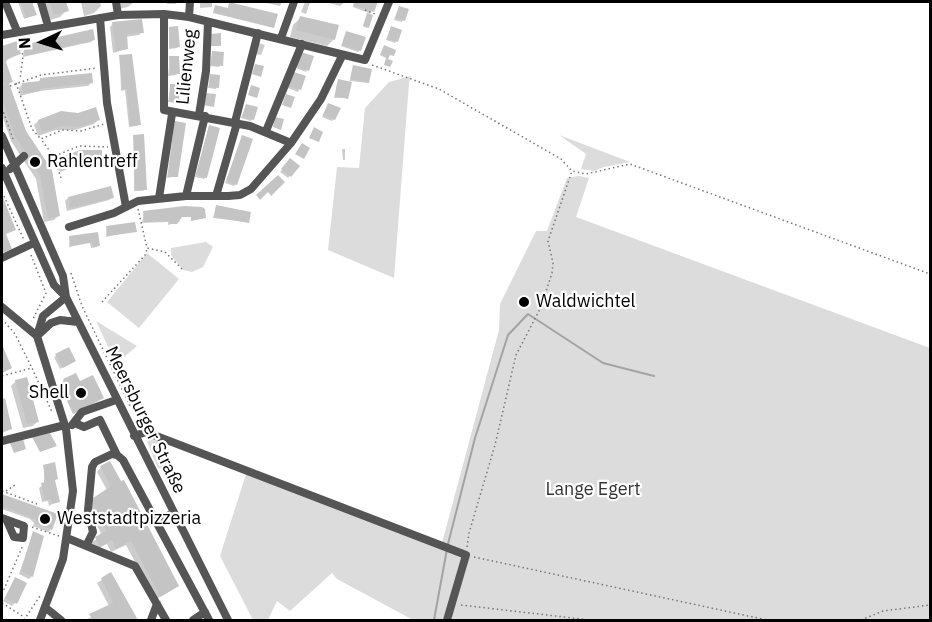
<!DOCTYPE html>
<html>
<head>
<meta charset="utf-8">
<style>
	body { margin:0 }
	#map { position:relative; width:932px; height:622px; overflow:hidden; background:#fff; font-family:"IBM Plex Sans",sans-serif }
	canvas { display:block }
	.frame { position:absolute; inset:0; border:3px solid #000; pointer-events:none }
	.north { position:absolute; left:12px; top:12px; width:60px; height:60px; -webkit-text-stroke:4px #fff; paint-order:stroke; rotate:266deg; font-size:16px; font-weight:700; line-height:24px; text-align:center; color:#000 }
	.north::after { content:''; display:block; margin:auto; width:21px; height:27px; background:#000; clip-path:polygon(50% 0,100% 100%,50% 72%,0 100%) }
</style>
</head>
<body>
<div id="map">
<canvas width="932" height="622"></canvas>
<div class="frame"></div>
<div class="north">N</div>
</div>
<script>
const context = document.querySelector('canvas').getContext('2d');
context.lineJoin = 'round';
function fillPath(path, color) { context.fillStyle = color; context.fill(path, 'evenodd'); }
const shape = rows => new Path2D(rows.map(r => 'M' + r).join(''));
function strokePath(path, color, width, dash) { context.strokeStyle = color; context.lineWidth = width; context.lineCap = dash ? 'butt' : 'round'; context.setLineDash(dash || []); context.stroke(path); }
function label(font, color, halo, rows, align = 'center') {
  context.font = font + ' "IBM Plex Sans",sans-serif'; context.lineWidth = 4.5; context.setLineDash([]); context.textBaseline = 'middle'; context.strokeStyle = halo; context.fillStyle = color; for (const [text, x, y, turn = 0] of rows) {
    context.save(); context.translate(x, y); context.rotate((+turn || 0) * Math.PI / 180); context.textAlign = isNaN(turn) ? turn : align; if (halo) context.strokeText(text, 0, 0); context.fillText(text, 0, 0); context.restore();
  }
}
fillPath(shape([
	[411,76,409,83,394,278,328,250,337,167,359,168,365,108,389,82],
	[559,135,630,162,604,167,594,171,581,169,586,154],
	[579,176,589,178,576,217,930,348,930,620,413,620,337,579,332,573,290,611,277,601,268,620,253,620,220,556,246,474,448,551,442,543,499,330,500,304,536,231,547,231,567,178],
	[206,242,213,247,203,267,192,272,183,270,171,255,171,248],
	[147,253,179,279,139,328,107,302],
	[96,321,137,346,116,364],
	[149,437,167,443,167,452,161,456,174,474,158,468,146,439]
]), '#dcdcdc');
fillPath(shape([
	[18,2,31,2,35,15,24,19],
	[42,2,65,2,67,10,60,17,47,21],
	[81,2,100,2,101,6,94,13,84,16],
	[117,2,134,2,128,7,118,9],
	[167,2,178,2,176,4,167,4],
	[200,2,212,2,212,7,200,8],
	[262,2,282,2,280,6],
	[305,2,310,2,306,14,301,12],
	[326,2,345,2,340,6],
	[354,2,376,2,369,15,371,16,367,28,363,26,369,13,353,7],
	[399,7,407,10,402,22,394,20],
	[300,18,334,39,327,46,290,37,293,25],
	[113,24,142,32,139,35,125,37,127,49,113,53,110,27],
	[391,27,400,31,395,43,386,40],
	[169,28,178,46,177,48,169,49],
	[345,35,360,50,358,52,341,46],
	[93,40,91,42,23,57,24,47],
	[16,42,19,54,5,61,11,82,8,85,58,216,54,220,44,222,36,179,11,141,2,115,2,47],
	[258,43,265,45,261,55,254,54],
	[212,53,221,65,219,67,210,66],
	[302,54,307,70,306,72,296,68],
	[120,57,139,124,137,126,129,127,125,90,121,91],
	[170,58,178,73,176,75,168,76],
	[354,67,368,83,350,81,347,98,334,98,337,83,349,83],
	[293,75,304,77,298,92,288,88],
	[210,76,217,87,216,89,208,88],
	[40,80,91,83,88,86,39,91,20,96,19,88,22,85,37,83],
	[171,85,178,101,176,103,168,102],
	[246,105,253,119,251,121,241,118],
	[327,106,334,119,332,121,322,117],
	[98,120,94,124,75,130,56,130,38,136,34,125,38,121],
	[175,123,177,176,167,178,174,125],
	[209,126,206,177,204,179,195,177],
	[134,136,145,189,143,191,134,191],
	[243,137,236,184,234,186,225,183],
	[342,149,345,149,345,160,343,160],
	[61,159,101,161,96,166,76,166,60,172,56,163],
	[290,160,298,166,288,178,280,172],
	[112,197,109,200,67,211,65,201,68,198],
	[2,199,14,230,4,234,10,249,2,253],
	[216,207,247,222,213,218],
	[182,208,179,222,168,225,168,222,142,223,144,212],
	[107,227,135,231,106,237],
	[97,233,97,247,91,248,90,243,69,247,70,238],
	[56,356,73,362,60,369,54,357],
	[64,380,79,383,73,413,67,394,64,395,59,385],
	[16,381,38,421,33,426,23,428,11,386],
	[2,400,4,400,11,429,2,433],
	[44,466,56,479,54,481,58,501,49,506,48,501,42,502,39,488,44,484],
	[101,467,178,586,155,600,126,545,111,552,107,544,95,550,91,543,102,535,86,505,107,490,97,472],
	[2,496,33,508,51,529,48,532,33,526,34,523,30,519,2,509],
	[33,533,32,576,29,579,19,574],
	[111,574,137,620,86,620,109,606,97,583],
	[16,578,15,603,12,606,3,601]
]), '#0003');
strokePath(shape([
	[448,544,475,438,508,335,528,314,603,363,654,376],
	[434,620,447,549]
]), '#a3a3a3', 2);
fillPath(shape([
	[20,2,32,2,37,15,26,18],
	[50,2,66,2,69,11,54,15],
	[229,2,278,14,274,28,213,13,215,5,228,8],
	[355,2,378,2,374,12,353,5],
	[399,6,409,9,405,21,395,18],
	[367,13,373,15,369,28,363,26],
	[300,16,339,25,335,40,296,30],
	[142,19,144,33,127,34,128,49,116,51,112,22],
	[178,26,180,47,170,48,169,27],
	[391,26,402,30,398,42,387,39],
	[93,29,95,40,25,56,23,45],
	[346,31,366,37,361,51,342,45],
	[221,33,221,46,210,46,210,34],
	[17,41,21,54,8,58,6,62,13,82,9,83,26,131,52,170,60,216,48,219,40,175,15,136,2,100,2,86,4,86,2,77,2,46],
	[384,45,396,50,394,56,390,55,388,59,393,61,390,67,384,65,386,58,380,55],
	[212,51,224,52,223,66,211,65],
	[301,52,314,56,309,71,296,66],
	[132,54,141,125,130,126,127,89,122,89,119,55],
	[169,56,179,56,180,74,170,74],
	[255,64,264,66,261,77,252,74],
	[353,65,372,69,369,83,350,79],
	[294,72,306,76,301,90,289,86],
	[92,73,93,83,40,89,41,91,23,94,22,83,40,81,40,78],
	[210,74,220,75,219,88,209,87],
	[338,79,352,82,348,99,335,96],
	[170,84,180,84,179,101,169,101],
	[251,85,260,88,257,98,248,95],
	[205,93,216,94,214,107,203,105],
	[286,94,295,97,291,108,282,105],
	[328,103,341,108,335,120,323,115],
	[246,104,258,107,254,120,242,117],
	[96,107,100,120,80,127,62,126,42,132,38,120,61,111,78,113],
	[275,117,284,119,281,130,273,127],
	[175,121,186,123,178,177,168,177],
	[209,125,220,128,207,178,196,175],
	[314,127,323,132,319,142,309,138],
	[144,134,147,190,135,190,133,135],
	[242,135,253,139,237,185,226,181],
	[302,143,310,148,304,159,295,154],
	[80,150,102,150,102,162,82,162,65,168,60,158],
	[290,158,300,166,291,177,281,169],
	[278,175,285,182,271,196,268,192,260,200,256,195],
	[111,186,114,198,70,208,68,197],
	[2,195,16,230,6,234,12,249,2,253],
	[216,205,251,212,249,223,214,217],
	[184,206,202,207,205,209,206,218,191,221,191,217,182,217,177,224,170,224,170,221,144,222,143,211],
	[135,222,137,232,107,236,106,226],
	[98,232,100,246,93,247,92,242,70,246,69,236],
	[3,347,12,368,2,373,2,348],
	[69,347,76,361,63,368,55,354],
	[76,373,80,381,93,375,104,398,73,414,67,401,69,392,63,379],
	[27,377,39,422,27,424,15,380],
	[5,398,12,429,2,432,2,399],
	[50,433,57,446,40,452,32,437],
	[23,439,26,449,14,453,10,443],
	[110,461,121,481,124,480,179,586,160,597,131,541,116,549,112,540,100,547,95,537,106,531,90,500,111,486,100,466],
	[55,462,58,479,55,480,60,502,52,504,51,499,45,500,41,483,46,482,43,465],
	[2,494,58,514,52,530,35,523,36,520,2,506],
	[33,531,44,536,33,577,21,571],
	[111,572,138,620,93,620,89,614,113,603,101,578],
	[15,577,27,583,17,604,5,598]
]), '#c4c4c4');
strokePath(shape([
	[365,10,375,14],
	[19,40,23,56,20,80],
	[372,65,439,89,561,159,572,171,586,174,630,164,930,274],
	[16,83,32,129,40,138],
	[10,86,41,75,97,68],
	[2,108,14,142],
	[55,156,79,146,108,147],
	[61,178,54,157,41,139,62,130,81,131,104,124],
	[2,192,24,240],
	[138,209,147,248,165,252,183,270],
	[31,255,46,293,32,321],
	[71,273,82,306,131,408],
	[102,302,146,254,147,249],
	[2,319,15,334,32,368],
	[2,376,32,368,52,412],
	[2,491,37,504],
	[6,491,15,485],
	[32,527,59,536],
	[467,547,469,533,495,445,516,355,541,307,552,273,553,263,548,241,572,171],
	[474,557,767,620],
	[2,594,23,545],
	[2,603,24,617],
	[461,605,590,620],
	[24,620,40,596],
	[861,620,883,611,930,605]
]), '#777', 1.5, [1.5, 3]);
strokePath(shape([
	[5,2,17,31],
	[41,2,48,26],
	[116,2,118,15],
	[164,14,164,110,250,126,291,143],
	[189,17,190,2],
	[100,18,107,103,126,207],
	[2,35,118,15,164,14,189,17,365,60,389,2],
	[281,38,294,2],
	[199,115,206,71,208,22],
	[235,122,258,33],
	[266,131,302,44],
	[2,136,63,276,66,297],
	[2,168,54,285,66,297,228,620],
	[10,169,24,156],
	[186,196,205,116],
	[216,196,237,123],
	[159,198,172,114],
	[69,227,114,213,138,201,186,196,228,196,240,195,251,189,291,143,321,99,342,56],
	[2,258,34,243],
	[2,307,37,336],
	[37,336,51,323,60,320,78,322],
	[75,423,84,427,100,420,117,455],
	[72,425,82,412,116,400],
	[134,436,146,432,466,555,447,620],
	[2,441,65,425],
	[2,518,24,526,23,538,14,537,7,521],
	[155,522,173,513],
	[67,538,135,566,166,620],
	[87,544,93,532,88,510,92,467,95,462,112,454,117,455,123,460,209,620],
	[46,608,61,620],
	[40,620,63,559,73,491,66,429,37,336,43,316,66,297],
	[151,620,157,604],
	[193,620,205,612]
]), '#555', 8);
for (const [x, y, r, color] of [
	[35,162,6,"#000"],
	[524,302,6,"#000"],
	[81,393,6,"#000"],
	[45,519,6,"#000"]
]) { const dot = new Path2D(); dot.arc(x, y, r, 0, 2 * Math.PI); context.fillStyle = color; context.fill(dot); strokePath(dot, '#fff', 2); }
label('18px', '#000', '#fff', [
	["Lilienweg",187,67,-84],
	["Meersburger Straße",145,420,64]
]);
label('18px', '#000', '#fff', [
	["Rahlentreff",47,162],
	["Waldwichtel",536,302],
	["Shell",69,393,"right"],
	["Weststadtpizzeria",57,519]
], 'left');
label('18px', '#333', '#fff', [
	["Lange Egert",593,490]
]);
</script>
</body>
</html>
